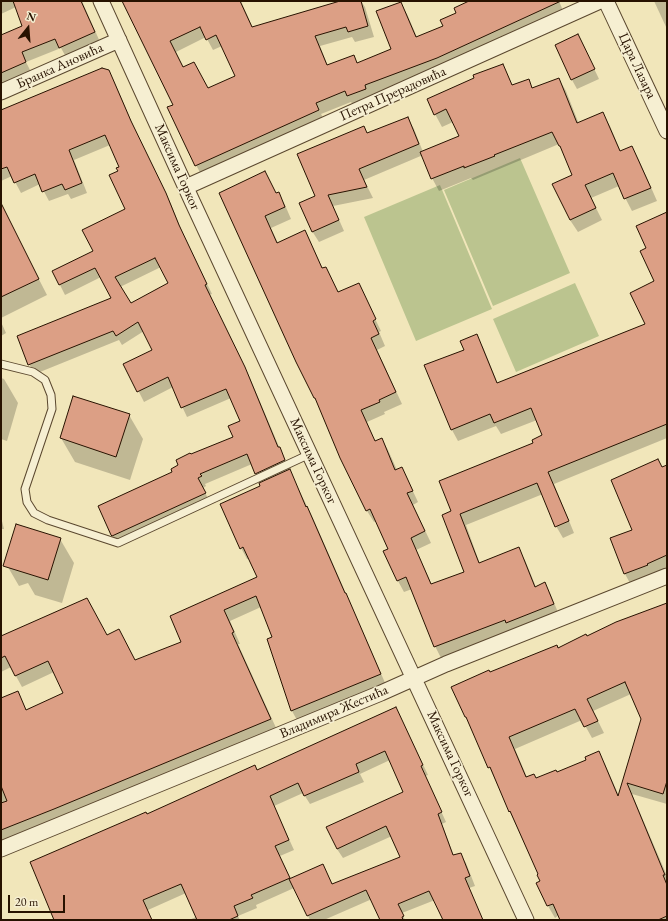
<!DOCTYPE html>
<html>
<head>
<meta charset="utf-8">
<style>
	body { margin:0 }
	#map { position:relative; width:668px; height:921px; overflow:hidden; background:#f1e6ba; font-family:"EB Garamond",serif }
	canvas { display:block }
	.frame { position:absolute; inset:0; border:2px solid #271200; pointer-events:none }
	.north { position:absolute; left:8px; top:8px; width:40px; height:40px; -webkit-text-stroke:3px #f6efd2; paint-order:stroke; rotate:17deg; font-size:11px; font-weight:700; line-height:16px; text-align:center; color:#271200 }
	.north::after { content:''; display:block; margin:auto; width:14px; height:18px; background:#271200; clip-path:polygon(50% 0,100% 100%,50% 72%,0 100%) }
	.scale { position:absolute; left:8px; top:895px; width:57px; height:18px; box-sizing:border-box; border:2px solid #271200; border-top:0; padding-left:5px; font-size:12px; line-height:14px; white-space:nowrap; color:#271200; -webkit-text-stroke:3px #f6efd2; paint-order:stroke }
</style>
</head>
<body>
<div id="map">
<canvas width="668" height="921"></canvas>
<div class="frame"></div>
<div class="north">N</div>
<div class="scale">20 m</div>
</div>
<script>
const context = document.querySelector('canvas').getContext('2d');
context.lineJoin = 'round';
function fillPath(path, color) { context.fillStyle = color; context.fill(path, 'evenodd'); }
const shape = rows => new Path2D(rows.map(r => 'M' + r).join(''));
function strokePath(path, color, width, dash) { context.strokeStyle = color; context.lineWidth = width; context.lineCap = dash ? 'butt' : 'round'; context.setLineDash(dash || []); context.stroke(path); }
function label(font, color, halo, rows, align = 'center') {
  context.font = font + ' "EB Garamond",serif'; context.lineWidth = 3; context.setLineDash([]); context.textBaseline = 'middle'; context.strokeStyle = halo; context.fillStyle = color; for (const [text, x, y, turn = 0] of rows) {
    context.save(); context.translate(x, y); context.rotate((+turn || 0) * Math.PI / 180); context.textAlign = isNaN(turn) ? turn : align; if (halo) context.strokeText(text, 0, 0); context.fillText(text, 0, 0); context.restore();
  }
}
fillPath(shape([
	[520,158,570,273,493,306,444,190],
	[440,185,492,309,416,341,364,217],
	[575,283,599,336,516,372,493,319]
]), '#bbc48f');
fillPath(shape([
	[1,1,82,1,100,42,66,57,61,48,26,62,31,72,1,85,1,36,24,26,16,7,1,14],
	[124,1,241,1,253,28,342,1,361,1,365,7,374,37,355,42,352,37,320,46,328,66,353,56,358,64,392,50,401,3,407,14,417,37,445,26,472,1,559,1,564,13,354,106,351,102,321,114,325,121,202,176,196,165,174,105],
	[206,37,213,50,222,46,236,76,208,89,184,68,176,52],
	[654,1,667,1,667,29],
	[578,35,599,79,577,89,572,80],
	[503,65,513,86,528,80,533,89,559,79,566,91,579,124,603,114,610,126,621,152,632,147,639,160,657,201,632,211,619,186,591,198,602,220,578,232,570,220,573,176,559,144,473,180,471,178,439,191,432,178,423,155,364,180,373,198,333,206,344,231,319,242,312,231,316,196,368,134,408,118,414,129,423,152,460,137,453,122,442,127,435,114],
	[108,71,114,81,136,132,171,204,184,236,212,294,209,295,250,378,280,449,290,470,289,470,313,518,386,685,298,722,292,711,268,639,273,638,261,607,230,621,240,644,238,644,277,730,1,844,1,699,18,692,27,711,64,693,54,672,22,687,11,667,1,672,1,637,107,636,135,661,183,643,258,578,249,559,247,559,241,548,261,487,261,483,252,464,205,484,206,486,203,488,210,503,118,545,112,535,173,472,234,437,241,421,231,398,187,417,173,387,144,402,125,364,153,350,144,331,122,345,119,340,35,374,29,364,113,298,101,277,65,295,53,271,94,251,126,209,119,172,120,167,110,145,74,160,87,193,71,199,68,194,49,201,40,184,21,193,12,176,1,181,1,112],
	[161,267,169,283,131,305,120,287],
	[265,172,276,194,278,193,285,205,291,219,271,228,278,243,305,231,323,269,326,268,339,293,358,284,381,331,379,332,385,346,377,350,402,404,384,412,385,414,367,422,375,442,382,439,388,450,397,470,402,468,418,502,413,505,431,543,416,550,432,585,466,572,452,511,544,436,537,420,501,434,496,426,458,441,452,430,465,350,476,336,483,347,498,384,646,325,656,282,648,249,667,219,667,438,554,484,574,533,563,538,556,526,543,494,466,525,480,564,518,549,525,560,536,587,545,584,551,595,559,615,441,658,435,646,412,589,404,592,398,581,390,549,376,521,374,522,367,511,220,193],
	[9,221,47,295,1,318,1,225],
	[1,322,6,333,1,336],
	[1,378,4,379,18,403,7,441,1,439],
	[129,415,143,439,130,480,75,462,61,438],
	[667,466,667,569,631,585,625,574,611,538,633,530,662,468],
	[1,517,4,529,1,529],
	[60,539,74,563,62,603,35,595,28,583,19,586,5,562],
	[667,604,667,804,632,794,667,876,667,920,561,920,559,915,555,918,548,906,538,883,541,882,539,875,466,717,490,673,587,637],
	[631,694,642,717,619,796,605,764,598,752,587,760,556,773,536,779,527,777,515,749,582,720,592,738,604,733,593,711],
	[396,708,428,775,425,776,446,822,442,824,454,856,460,854,466,863,475,886,469,888,483,920,444,920,435,900,402,913,405,920,381,920,372,899,324,920,310,920,294,888,256,905,257,908,238,916,240,920,189,920,196,917,186,893,148,910,152,920,55,920,147,815,255,766,257,771],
	[390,760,405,793,337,849,343,858,392,836,402,858,333,885,323,865,291,880,280,856,294,850,274,806,303,793,310,804,364,782,360,774]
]), '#0003');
const building = shape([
	[13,1,81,1,95,32,59,48,55,39,22,52,26,62,1,73,1,35,22,26,13,1],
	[122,1,240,1,252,27,340,1,361,1,368,26,348,32,346,27,315,36,327,65,354,55,357,63,391,49,376,11,401,2,416,37,443,26,440,20,456,13,454,8,469,1,561,1,437,58,365,85,366,89,347,96,345,91,316,103,319,110,195,166,167,107,173,105,122,1],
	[200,27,206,40,216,35,235,76,208,88,194,62,183,67,170,41,200,27],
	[578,34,595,69,571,80,555,45,578,34],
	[503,64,512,85,529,79,532,88,559,78,577,123,603,112,620,151,632,146,651,188,624,199,613,173,585,185,596,208,570,220,552,184,572,175,560,146,559,146,552,132,494,155,495,156,464,168,464,166,431,179,420,152,459,136,446,109,434,115,427,99,474,78,473,75,503,64],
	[102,68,109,70,131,121,166,193,179,225,207,284,205,285,245,367,278,447,280,447,285,460,255,474,247,454,200,474,202,476,198,478,206,493,112,536,111,535,98,506,172,472,171,469,178,465,176,460,190,453,191,454,233,437,228,426,240,421,226,389,181,408,168,377,137,392,123,364,152,350,138,322,116,336,113,331,28,365,17,336,111,298,95,268,59,285,52,271,93,251,82,230,125,209,109,175,118,171,116,168,119,167,105,135,69,150,82,183,65,190,62,184,42,192,35,174,14,183,7,167,1,169,1,110,102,68],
	[155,258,168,283,131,303,115,277,155,258],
	[408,117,419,144,359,169,367,187,328,195,339,220,312,232,299,203,315,196,297,154,364,126,367,133,408,117],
	[265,171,276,193,279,192,285,207,265,216,277,243,305,230,322,268,326,267,338,292,359,283,376,319,373,321,379,334,371,338,396,392,379,400,380,402,361,410,375,441,382,438,395,470,402,467,413,491,407,493,425,531,411,538,431,584,464,572,442,515,451,511,439,481,533,443,532,440,542,435,531,408,494,423,490,414,451,430,424,365,464,350,460,341,477,334,497,383,645,324,630,293,654,281,640,251,646,248,636,226,667,212,667,424,548,472,569,521,555,527,537,483,460,514,479,563,519,547,535,587,545,582,554,604,506,623,505,620,434,647,406,577,397,581,383,551,388,549,370,509,366,511,340,458,315,398,314,398,296,362,219,193,265,171],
	[1,203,39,279,1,297,1,203],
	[73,396,130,414,116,457,60,438,73,396],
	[658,459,662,467,667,465,667,555,647,564,648,565,624,574,610,538,632,530,611,480,658,459],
	[290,469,306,507,307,506,345,593,346,593,381,674,291,711,267,639,272,637,256,596,224,610,234,632,232,633,271,719,54,809,1,830,1,803,7,801,1,786,1,698,18,691,26,710,63,693,48,661,15,676,5,656,1,658,1,636,87,598,107,635,119,629,135,660,181,642,170,616,257,577,243,547,240,549,220,504,260,486,259,483,290,469],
	[16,524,61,538,48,580,3,566,16,524],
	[667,603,667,781,663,794,627,783,665,875,663,875,667,885,667,916,658,920,560,920,553,904,547,906,536,883,540,881,537,875,538,874,510,811,509,812,490,767,488,768,466,717,465,717,451,687,489,670,490,672,557,645,558,648,586,634,587,636,616,622,667,603],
	[625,682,641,719,618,796,599,751,585,757,586,760,557,772,556,770,536,778,534,774,526,777,509,737,575,709,584,727,598,721,587,699,625,682],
	[396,707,423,765,421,766,442,812,438,814,453,855,461,853,470,876,465,878,483,920,443,920,429,891,398,904,404,916,402,917,403,920,380,920,366,890,307,916,289,879,323,864,332,884,400,857,386,826,337,849,326,827,403,792,385,751,356,764,359,772,304,796,298,783,270,796,289,840,275,846,290,878,251,895,253,898,234,906,238,916,229,920,197,920,181,884,143,900,152,920,54,920,30,862,146,812,147,814,255,765,257,770,396,707]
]);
fillPath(building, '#dc9f85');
strokePath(building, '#271200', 1);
const service = shape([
	[1,364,33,372,45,380,51,395,52,409,25,489,27,502,34,513,48,520,118,543,310,454]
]);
const minor = shape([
	[101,1,192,201,526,920],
	[606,1,667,131],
	[1,92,119,40],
	[186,187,600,1],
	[1,849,381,693,446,664,667,576]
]);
strokePath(service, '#5a472e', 9);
strokePath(minor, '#5a472e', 17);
strokePath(service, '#f6efd2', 7);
strokePath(minor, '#f6efd2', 15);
label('14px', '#271200', '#f6efd2', [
	["Бранка Ановића",60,66,-24],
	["Цара Лазара",637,66,65],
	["Петра Прерадовића",393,94,-24],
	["Максима Горког",177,167,66],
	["Максима Горког",313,461,65],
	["Владимира Жестића",334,712,-23],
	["Максима Горког",450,754,65]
]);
</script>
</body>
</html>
